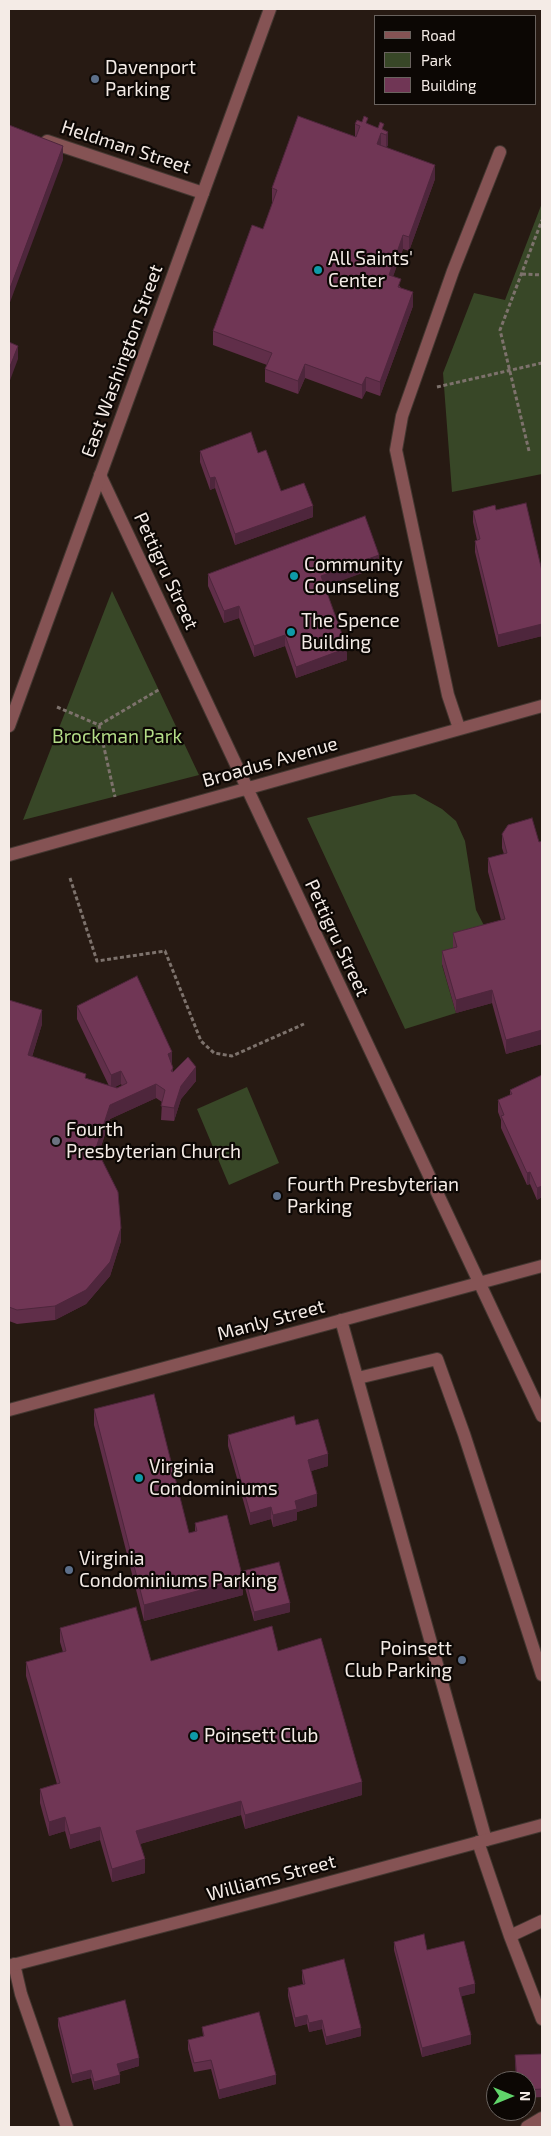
<!DOCTYPE html>
<html>
<head>
<meta charset="utf-8">
<style>
	body { margin:0 }
	#map { position:relative; width:551px; height:2136px; overflow:hidden; background:#271a13; font-family:"Exo 2",sans-serif }
	canvas { display:block }
	.frame { position:absolute; inset:0; border:10px solid #f4ebe6; pointer-events:none }
	.legend { position:absolute; left:374px; top:15px; width:162px; height:90px; box-sizing:border-box; background:#0c0704; border:1px solid #69625e; margin:0; padding:6px 9px; list-style:none; font-size:15px; color:#f4ebe6 }
	.legend li { display:flex; align-items:center; gap:10px; height:25px }
	.legend b { width:25px; border:1px solid #69625e }
	.north { position:absolute; left:486px; top:2071px; width:50px; height:50px; box-sizing:border-box; background:#0c0704; border:1px solid #69625e; border-radius:50%; rotate:90deg; font-size:14px; font-weight:700; line-height:20px; text-align:center; color:#f4ebe6 }
	.north::after { content:''; display:block; margin:auto; width:18px; height:22px; background:#60d56a; clip-path:polygon(50% 0,100% 100%,50% 72%,0 100%) }
</style>
</head>
<body>
<div id="map">
<canvas width="551" height="2136"></canvas>
<div class="frame"></div>
<ul class="legend">
<li><b style="height:6px;background:#855354"></b>Road</li>
<li><b style="height:14px;background:#384727"></b>Park</li>
<li><b style="height:14px;background:#703655"></b>Building</li>
</ul>
<div class="north">N</div>
</div>
<script>
const context = document.querySelector('canvas').getContext('2d');
context.lineJoin = 'round';
function fillPath(path, color) { context.fillStyle = color; context.fill(path, 'evenodd'); }
const shape = rows => new Path2D(rows.map(r => 'M' + r).join(''));
function strokePath(path, color, width, dash) { context.strokeStyle = color; context.lineWidth = width; context.lineCap = dash ? 'butt' : 'round'; context.setLineDash(dash || []); context.stroke(path); }
function label(font, color, halo, rows, align = 'center') {
  context.font = font + ' "Exo 2",sans-serif'; context.lineWidth = 4.5; context.setLineDash([]); context.textBaseline = 'middle'; context.strokeStyle = halo; context.fillStyle = color; for (const [text, x, y, turn = 0] of rows) {
    context.save(); context.translate(x, y); context.rotate((+turn || 0) * Math.PI / 180); context.textAlign = isNaN(turn) ? turn : align; if (halo) context.strokeText(text, 0, 0); context.fillText(text, 0, 0); context.restore();
  }
}
fillPath(shape([
	[542,203,542,474,452,492,443,373,474,293,505,300],
	[112,591,199,775,23,820,66,710],
	[415,794,442,809,456,821,465,841,476,910,490,937,457,961,442,965,456,1013,405,1029,307,818,393,796],
	[247,1087,279,1163,229,1185,197,1109]
]), '#384727');
const service = shape([
	[459,728,448,695,396,450,402,416,453,271,500,152],
	[341,1320,486,1840],
	[358,1378,437,1359,464,1434,542,1675],
	[478,1842,510,1936,542,2019],
	[510,1936,542,1921],
	[14,1964,21,1994,67,2127],
	[527,2127,542,2118]
]);
const minor = shape([
	[47,141,203,193],
	[100,475,542,1416],
	[9,855,542,706],
	[9,1410,542,1266]
]);
const tertiary = shape([
	[9,726,270,9],
	[9,1966,275,1897,542,1825]
]);
strokePath(service, '#443731', 14);
strokePath(minor, '#443731', 14);
strokePath(tertiary, '#443731', 14);
strokePath(shape([
	[522,274,542,275],
	[437,387,542,363],
	[529,451,500,330,542,220],
	[57,707,99,725,115,797],
	[99,725,160,689],
	[70,878,97,961,165,951,201,1041,214,1053,232,1056,304,1024]
]), '#7d726c', 3, [4, 2.5]);
strokePath(service, '#855354', 12);
strokePath(minor, '#855354', 12);
strokePath(tertiary, '#855354', 12);
fillPath(shape([
	[355,124,368,124,388,132,388,145,386,148,435,179,409,251,403,249,393,276,413,306,380,396,366,391,362,399,305,378,298,394,265,382,265,369,267,365,213,345,213,331,263,229,273,202,272,202,272,188,355,136],
	[200,451,258,453,281,491,313,517,235,545,215,488,210,490,200,462],
	[473,511,542,571,542,636,498,647,475,552,475,541,477,540,473,522],
	[379,567,325,586,347,660,296,678,285,646,254,657,239,618,224,623,208,586,208,574],
	[502,834,539,842,542,841,542,1044,506,1054,492,1003,456,1013,442,964,442,951,453,948,453,933,501,920,488,872,488,858,504,854,502,848],
	[9,1000,42,1024,32,1057,86,1078,109,1086,77,1019,77,1006,172,1065,173,1072,196,1081,181,1099,174,1121,161,1120,162,1102,156,1098,110,1119,99,1153,121,1241,110,1276,86,1304,55,1320,17,1324,9,1321],
	[121,1084,122,1086,117,1088,115,1087],
	[542,1075,542,1197,537,1200,530,1184,527,1185,501,1128,501,1120,498,1112,498,1100,510,1095,510,1090],
	[94,1409,189,1533,195,1532,195,1523,243,1579,243,1571,290,1612,254,1621,243,1580,243,1595,144,1621,94,1425],
	[228,1435,328,1466,311,1471,317,1506,297,1512,297,1520,273,1527,271,1519,250,1525,228,1446],
	[60,1628,151,1661,278,1651,362,1795,245,1829,241,1815,140,1844,145,1873,112,1882,100,1840,70,1849,65,1831,49,1836,40,1803,40,1789,57,1784,26,1676,26,1662,63,1652,60,1642],
	[394,1942,427,1950,475,1993,461,1996,471,2044,422,2057,394,1950],
	[302,1970,361,2036,326,2045,322,2029,309,2032,307,2024,295,2027,288,1996,288,1988,303,1984,302,1979],
	[58,2018,139,2066,119,2072,120,2083,94,2090,91,2078,72,2083,58,2026],
	[202,2027,276,2084,219,2099,211,2069,194,2072,188,2049,188,2040,203,2036],
	[542,2054,542,2097,526,2098,526,2081,516,2081,515,2055]
]), '#602e49');
fillPath(shape([
	[388,132,388,145,386,149,386,135],
	[381,133,381,147,377,144],
	[63,146,63,160,9,305,9,291],
	[435,165,435,179,409,251,409,237],
	[403,235,403,249,389,288,389,275],
	[413,292,413,306,380,396,380,382],
	[18,346,18,359,9,383,9,369],
	[305,364,305,378,298,394,298,381],
	[366,377,366,391,362,399,362,385],
	[215,477,215,488,210,490,210,478],
	[313,506,313,517,235,545,235,534],
	[379,555,379,567,321,588,321,576],
	[239,606,239,618,224,623,224,611],
	[542,624,542,636,498,647,498,635],
	[285,635,285,646,254,657,254,646],
	[347,648,347,660,296,678,296,667],
	[492,990,492,1003,456,1013,456,1000],
	[42,1010,42,1024,28,1069,28,1055],
	[542,1030,542,1044,506,1054,506,1040],
	[172,1052,172,1066,168,1054],
	[196,1067,196,1081,181,1099,174,1121,174,1108,181,1086],
	[121,1071,121,1084,111,1089,111,1075],
	[156,1084,156,1098,110,1119,96,1161,96,1148,110,1105],
	[530,1172,530,1184,527,1185,527,1173],
	[542,1186,542,1197,537,1200,537,1188],
	[121,1228,121,1241,110,1276,86,1304,55,1320,55,1306],
	[328,1454,328,1466,308,1472,308,1460],
	[317,1494,317,1506,297,1512,297,1520,273,1527,273,1515,295,1501],
	[271,1507,271,1519,250,1525,250,1513],
	[243,1579,243,1595,144,1621,144,1605],
	[290,1603,290,1612,254,1621,254,1612],
	[362,1782,362,1795,245,1829,245,1815],
	[241,1801,241,1815,136,1845,136,1831],
	[65,1817,65,1831,49,1836,49,1822],
	[100,1827,100,1840,70,1849,70,1835],
	[145,1859,145,1873,112,1882,112,1869],
	[475,1984,475,1993,459,1997,459,1988],
	[307,2015,307,2024,295,2027,295,2018],
	[322,2020,322,2029,309,2032,309,2023],
	[361,2028,361,2036,326,2045,326,2037],
	[471,2035,471,2044,422,2057,422,2048],
	[139,2058,139,2066,117,2072,117,2064],
	[91,2070,91,2078,72,2083,72,2075],
	[120,2075,120,2083,94,2090,94,2082],
	[276,2075,276,2084,219,2099,219,2090]
]), '#4e263c');
const building = shape([
	[298,116,356,137,360,126,355,124,357,120,362,122,364,116,368,118,366,123,378,128,380,122,384,124,382,129,388,132,386,135,381,133,377,144,435,165,409,237,403,235,389,275,401,279,398,287,413,292,380,382,366,377,362,385,305,364,298,381,265,369,272,353,213,331,252,225,263,229,277,190,272,188,298,116],
	[9,125,63,146,9,291,9,125],
	[9,342,18,346,9,369,9,342],
	[251,432,258,453,266,450,281,491,304,483,313,506,235,534,215,477,210,478,200,451,251,432],
	[526,503,542,571,542,624,498,635,475,541,480,539,473,511,495,505,496,510,526,503],
	[365,516,379,555,321,576,347,648,296,667,285,635,254,646,239,606,224,611,208,574,365,516],
	[532,818,539,842,542,841,542,1030,506,1040,492,990,456,1000,442,951,457,947,453,933,505,919,488,858,507,853,502,834,508,825,532,818],
	[137,976,172,1052,168,1054,173,1068,171,1071,173,1072,188,1057,196,1067,181,1086,174,1108,161,1106,165,1090,156,1084,110,1105,96,1148,118,1192,121,1228,110,1262,86,1290,55,1306,17,1310,9,1307,9,1000,42,1010,28,1055,86,1074,85,1078,117,1088,127,1083,121,1071,111,1075,77,1006,137,976],
	[542,1075,542,1186,537,1188,530,1172,527,1173,501,1116,504,1115,498,1100,512,1094,510,1090,542,1075],
	[154,1394,189,1533,197,1531,195,1523,227,1515,243,1579,144,1605,94,1409,154,1394],
	[294,1416,296,1425,318,1419,328,1454,308,1460,317,1494,295,1501,297,1509,273,1515,271,1507,250,1513,228,1435,294,1416],
	[279,1562,290,1603,254,1612,243,1571,279,1562],
	[136,1607,151,1661,272,1626,278,1651,321,1638,362,1782,245,1815,241,1801,136,1831,145,1859,112,1869,100,1827,70,1835,65,1817,49,1822,40,1789,60,1783,26,1662,66,1651,60,1628,136,1607],
	[424,1934,427,1950,464,1941,475,1984,459,1988,471,2035,422,2048,394,1942,424,1934],
	[344,1959,361,2028,326,2037,322,2020,309,2023,307,2015,295,2018,288,1988,305,1984,302,1970,344,1959],
	[125,2000,139,2058,117,2064,120,2075,94,2082,91,2070,72,2075,58,2018,125,2000],
	[259,2012,276,2075,219,2090,211,2060,194,2063,188,2040,204,2036,202,2027,259,2012],
	[542,2054,542,2089,526,2090,526,2081,517,2081,515,2055,542,2054]
]);
fillPath(building, '#703655');
strokePath(building, '#4e263c', 1);
for (const [x, y, r, color] of [
	[95,79,5,"#5c6f8a"],
	[318,270,5,"#0f9aa8"],
	[294,576,5,"#0f9aa8"],
	[291,632,5,"#0f9aa8"],
	[56,1141,5,"#6b7280"],
	[277,1196,5,"#5c6f8a"],
	[139,1478,5,"#0f9aa8"],
	[69,1570,5,"#5c6f8a"],
	[462,1660,5,"#5c6f8a"],
	[194,1736,5,"#0f9aa8"]
]) { const dot = new Path2D(); dot.arc(x, y, r, 0, 2 * Math.PI); context.fillStyle = color; context.fill(dot); strokePath(dot, '#0c0704', 2); }
label('19px', '#f4ebe6', '#0c0704', [
	["Davenport",105,68],
	["Parking",105,90],
	["All Saints'",328,259],
	["Center",328,281],
	["Community",304,565],
	["Counseling",304,587],
	["The Spence",301,621],
	["Building",301,643],
	["Fourth",66,1130],
	["Presbyterian Church",66,1152],
	["Fourth Presbyterian",287,1185],
	["Parking",287,1207],
	["Virginia",149,1467],
	["Condominiums",149,1489],
	["Virginia",79,1559],
	["Condominiums Parking",79,1581],
	["Poinsett",452,1649,"right"],
	["Club Parking",452,1671,"right"],
	["Poinsett Club",204,1736]
], 'left');
label('19px', '#f4ebe6', '#0c0704', [
	["Heldman Street",126,147,18],
	["East Washington Street",122,361,-70],
	["Pettigru Street",166,571,65],
	["Broadus Avenue",270,762,-16],
	["Pettigru Street",337,938,65],
	["Manly Street",271,1320,-15],
	["Williams Street",271,1878,-15]
]);
label('19px', '#b3dc87', '#0c0704', [
	["Brockman Park",117,737]
]);
</script>
</body>
</html>
